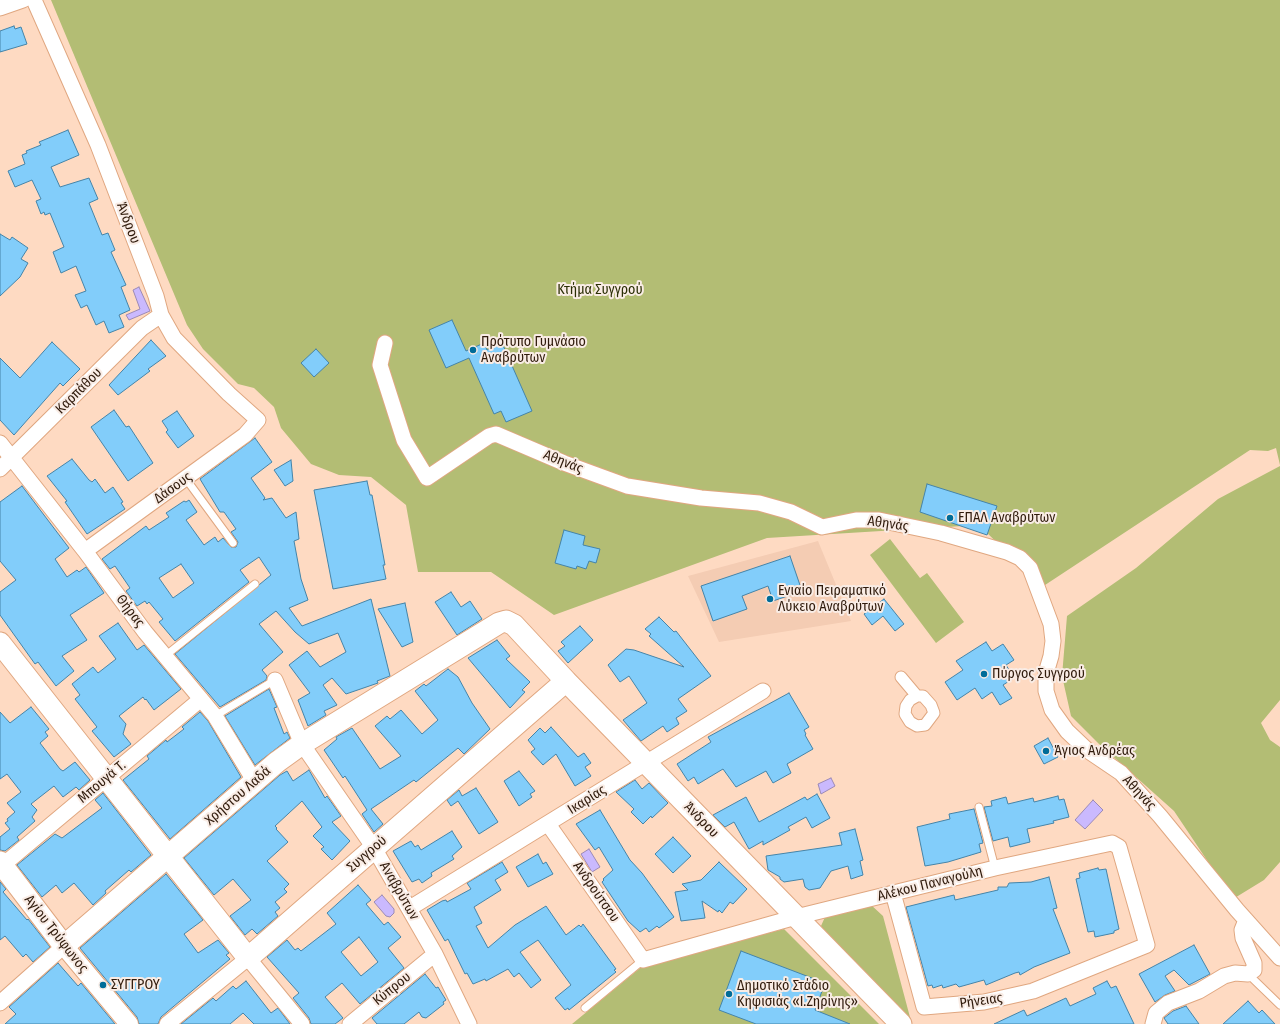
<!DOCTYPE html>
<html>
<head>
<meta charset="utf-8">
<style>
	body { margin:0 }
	canvas { display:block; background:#fedac2 }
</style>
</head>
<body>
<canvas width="1280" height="1024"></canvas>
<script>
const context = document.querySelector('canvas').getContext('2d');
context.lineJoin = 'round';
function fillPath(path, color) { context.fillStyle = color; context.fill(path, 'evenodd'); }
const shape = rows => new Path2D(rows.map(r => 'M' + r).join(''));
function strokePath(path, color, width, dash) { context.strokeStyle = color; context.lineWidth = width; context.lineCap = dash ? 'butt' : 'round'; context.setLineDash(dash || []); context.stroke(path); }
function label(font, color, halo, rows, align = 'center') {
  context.font = font + ' "Fira Sans Condensed",sans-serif'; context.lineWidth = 4; context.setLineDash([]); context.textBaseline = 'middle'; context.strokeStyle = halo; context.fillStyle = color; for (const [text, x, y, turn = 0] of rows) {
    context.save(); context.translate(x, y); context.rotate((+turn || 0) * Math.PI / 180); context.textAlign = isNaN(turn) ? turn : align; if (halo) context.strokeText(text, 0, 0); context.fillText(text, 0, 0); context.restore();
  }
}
fillPath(shape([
	[818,541,851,621,719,642,688,576]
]), '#f4ccb3');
fillPath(shape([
	[51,0,1280,0,1280,465,1276,448,1268,451,1250,450,1042,587,979,525,767,538,554,615,491,572,418,572,406,505,371,477,339,475,311,464,281,428,274,407,254,388,238,384,203,349,187,325],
	[1280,466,1280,700,1261,723,1270,740,1280,747,1280,862,1264,880,1233,899,1174,811,1099,744,1071,716,1062,676,1067,616,1136,568,1218,499],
	[890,539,920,578,927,573,964,622,936,643,870,555],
	[870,904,883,916,911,1021,826,934,821,926,825,917],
	[784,929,879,1024,572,1024,645,964]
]), '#b3bd74');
const water = shape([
	[139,287,150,311,129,320,126,315,140,309,133,290,139,287],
	[831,778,835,786,821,794,818,784,831,778],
	[1093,800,1103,810,1085,829,1075,820,1093,800],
	[589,849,600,867,592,872,581,854,589,849],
	[382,895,394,909,394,913,390,917,386,916,374,902,382,895]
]);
fillPath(water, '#cab9fe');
strokePath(water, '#9c8ab5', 1);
const building = shape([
	[14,26,15,29,21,27,27,44,0,52,0,31,14,26],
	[68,130,79,155,51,167,60,187,89,178,98,199,89,203,102,235,108,233,115,250,111,252,126,285,121,287,130,310,119,315,124,327,109,333,104,321,96,325,87,305,81,308,75,295,86,291,76,266,61,273,53,252,64,247,50,213,45,215,44,212,41,214,36,201,41,199,32,180,15,187,8,171,25,164,22,155,27,153,26,151,41,145,39,142,68,130],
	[0,234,10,240,12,237,28,248,21,259,28,263,20,277,0,296,0,234],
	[452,320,466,351,484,343,487,350,502,343,532,411,506,422,501,411,494,414,469,358,446,368,429,330,452,320],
	[151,340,166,356,148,369,150,371,118,395,109,385,151,340],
	[52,342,80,369,63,386,60,383,14,435,0,420,0,358,20,378,52,342],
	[316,349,329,363,314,377,301,363,316,349],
	[114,410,126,427,129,426,153,463,128,481,91,427,114,410],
	[177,411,194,436,178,448,166,432,168,430,162,421,177,411],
	[255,438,272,462,251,478,265,498,263,500,272,498,286,518,296,512,299,539,294,541,301,579,308,600,289,608,302,626,371,599,390,676,377,681,378,683,346,694,332,678,323,685,337,705,324,711,326,715,308,726,298,700,310,693,289,665,307,651,320,667,346,652,338,633,309,644,295,632,276,611,259,624,283,652,262,670,267,676,266,680,220,707,175,654,271,575,259,557,240,570,249,582,175,641,159,622,163,619,149,602,147,604,145,601,137,606,126,591,130,588,115,566,110,569,102,559,146,526,149,530,169,517,166,513,184,501,186,502,189,500,197,512,186,520,204,545,215,537,218,542,223,538,231,547,236,547,238,542,231,532,236,529,224,512,220,512,200,479,255,438],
	[181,564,194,583,173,598,159,578,181,564],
	[72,459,89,480,92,482,95,479,105,493,113,487,123,502,121,503,125,509,87,534,65,502,67,501,47,476,72,459],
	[291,460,293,481,285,486,274,470,291,460],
	[367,481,370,495,372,495,385,565,383,565,386,579,333,589,314,490,367,481],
	[927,484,997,506,987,535,920,512,927,484],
	[22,486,69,548,55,559,67,577,77,570,79,572,86,567,104,593,70,615,87,640,62,656,74,671,56,686,38,662,35,664,0,615,0,592,16,580,0,561,0,502,22,486],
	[564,530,585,536,583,545,600,549,596,563,589,561,586,569,577,566,576,569,555,563,564,530],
	[790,556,802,591,773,601,768,586,742,596,747,609,713,621,701,586,790,556],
	[451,592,461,607,470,601,482,619,457,635,435,602,451,592],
	[884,599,904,624,895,631,883,616,872,625,864,614,884,599],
	[405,603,413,642,402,647,378,609,405,603],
	[659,617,674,632,676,631,711,676,678,699,687,711,676,718,679,724,667,732,663,726,641,741,623,720,647,703,629,676,620,682,608,665,626,649,634,650,684,667,649,636,651,634,645,629,659,617],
	[118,623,137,650,144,645,181,689,154,710,146,699,145,700,143,697,119,716,126,724,123,734,131,744,114,757,92,731,97,727,75,699,80,695,72,684,93,667,98,673,116,659,99,636,118,623],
	[580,626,593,640,568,663,558,651,565,646,561,642,580,626],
	[497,640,510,656,506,659,530,682,522,690,525,692,510,708,468,658,497,640],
	[986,642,992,651,1003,644,1014,660,1006,665,1014,678,1003,685,1012,698,1000,705,992,692,982,699,975,688,957,700,945,682,963,670,956,661,986,642],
	[448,669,458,677,472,703,490,729,464,754,458,748,416,782,414,780,371,809,383,824,374,832,362,814,367,810,345,776,343,778,324,750,337,739,336,737,352,728,380,769,401,756,375,726,387,716,390,719,401,710,422,734,438,720,415,691,424,684,426,686,448,669],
	[269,689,277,707,274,708,284,734,287,732,290,738,255,765,225,716,269,689],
	[789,693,809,727,804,730,806,734,805,735,813,749,787,764,791,773,773,783,766,771,736,787,723,769,698,784,694,777,688,781,677,764,711,742,708,737,789,693],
	[31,707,49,729,45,732,48,736,40,743,60,769,63,771,75,762,90,780,79,790,76,787,63,797,54,786,31,804,37,810,32,817,35,821,17,837,19,840,5,851,0,850,0,837,10,829,5,823,8,821,7,819,15,812,7,803,21,792,7,774,0,779,0,712,10,723,31,707],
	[200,712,208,721,241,777,170,839,123,780,149,759,147,756,166,740,167,742,184,729,182,727,200,712],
	[551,727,578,757,584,753,591,763,585,767,591,776,575,786,556,754,543,765,531,752,535,749,528,740,540,728,545,733,551,727],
	[1048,738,1058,757,1044,764,1034,746,1048,738],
	[309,770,325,798,327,796,341,816,332,822,350,841,332,860,321,849,324,847,313,836,322,827,302,801,275,826,277,828,276,829,288,842,267,861,289,884,284,889,287,892,275,902,280,908,275,912,278,916,257,934,252,929,245,935,230,916,251,900,233,879,214,895,184,858,280,775,287,771,293,781,309,770],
	[519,771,535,791,530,794,532,797,519,806,504,781,519,771],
	[635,780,642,789,649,783,668,803,652,818,651,816,643,824,631,812,634,809,616,792,635,780],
	[476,788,498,822,479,834,458,801,451,806,447,800,459,790,462,796,476,788],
	[103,793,151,855,131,872,129,870,105,891,106,893,93,905,74,883,62,893,56,885,42,897,17,865,55,834,62,838,102,808,95,800,103,793],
	[817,794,830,818,812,828,806,817,788,827,790,830,763,845,763,841,749,849,734,822,725,827,713,815,746,797,759,822,805,797,807,800,817,794],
	[1058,796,1059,800,1064,799,1069,817,1053,821,1054,823,1027,829,1030,842,1010,847,1008,837,993,841,984,807,992,806,991,801,1006,797,1008,804,1033,798,1034,802,1058,796],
	[974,809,983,843,979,844,981,852,948,862,925,866,917,827,950,819,949,814,974,809],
	[600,810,630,860,642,873,674,917,659,928,657,926,649,932,646,928,640,932,628,921,602,882,604,880,603,879,613,870,599,847,595,850,576,824,600,810],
	[855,829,863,860,860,861,863,875,851,879,848,866,831,871,820,888,809,890,805,887,803,879,784,882,780,879,780,877,768,870,766,856,842,845,839,833,855,829],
	[452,831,462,847,452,856,454,859,431,873,432,876,422,883,419,879,412,882,393,851,411,841,415,847,418,845,421,850,452,831],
	[673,837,691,856,673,873,655,854,673,837],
	[538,854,543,864,546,862,553,874,528,887,516,867,538,854],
	[502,862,508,872,495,880,501,890,474,907,482,923,476,926,488,948,515,925,546,906,566,935,579,925,581,927,583,924,616,969,614,970,616,972,569,1010,568,1008,565,1010,555,998,571,985,538,940,520,952,541,980,531,988,519,973,514,977,508,969,486,981,485,979,473,984,467,973,465,974,448,939,445,941,427,910,442,901,446,900,447,902,471,889,467,883,502,862],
	[719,862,747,889,733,904,730,902,722,913,719,910,718,912,702,901,705,918,681,921,675,892,688,890,682,884,701,880,719,862],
	[1098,868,1099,870,1106,869,1119,929,1114,931,1114,933,1095,937,1094,931,1088,932,1076,879,1080,878,1079,873,1098,868],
	[166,874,203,920,184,934,198,953,218,940,229,953,226,955,230,959,161,1017,158,1024,139,1024,137,1017,80,948,166,874],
	[1049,877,1057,908,1053,909,1070,953,1034,967,1020,975,1019,972,1015,973,986,985,984,980,959,987,956,984,943,988,942,985,933,988,932,985,928,986,906,907,954,895,955,900,998,890,998,887,1007,887,1009,883,1031,882,1049,877],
	[0,882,6,889,3,892,27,920,28,919,50,947,33,962,26,954,23,957,5,936,0,940,0,882],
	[358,885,371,900,366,904,384,925,388,922,401,937,388,948,404,968,360,1004,342,983,325,997,343,1018,335,1024,311,1024,309,1018,293,998,299,993,267,957,287,940,295,950,298,948,301,951,336,924,327,913,358,885],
	[359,937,378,962,361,976,341,952,359,937],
	[1194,945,1210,974,1189,985,1174,970,1165,976,1175,991,1165,995,1155,1002,1139,974,1194,945],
	[741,951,825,983,815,1010,850,1024,756,1024,719,1010,741,951],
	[58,963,78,986,81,983,115,1024,5,1024,16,1014,9,1007,58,963],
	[425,974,436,988,438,987,446,1000,443,1002,444,1004,426,1018,422,1017,419,1012,404,1024,377,1024,372,1018,425,974],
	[246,981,271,1013,278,1008,290,1024,254,1024,243,1013,230,1024,181,1024,213,998,216,1001,233,986,236,989,246,981],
	[1107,981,1111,988,1116,986,1134,1024,994,1024,1024,1010,1027,1016,1066,998,1070,1006,1096,994,1093,988,1107,981],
	[1248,1001,1259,1013,1262,1010,1275,1024,1223,1024,1248,1001],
	[1186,1006,1199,1024,1168,1024,1164,1018,1173,1011,1186,1006]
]);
fillPath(building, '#82cdfa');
strokePath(building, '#4584a8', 1);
const service = shape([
	[186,479,233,543],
	[165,656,255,584],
	[215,716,275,680],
	[979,807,995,868],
	[1248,974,1280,1005],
	[585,1008,643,960]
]);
const pedestrian = shape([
	[901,677,917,696,923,696,931,705,934,713,925,725,917,726,910,722,905,714,906,706,910,700,917,696]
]);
const minor = shape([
	[34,0,98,145,156,296,161,315,174,338,229,394,258,420,245,435,85,551],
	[0,8,23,0],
	[385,343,380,365,404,440,427,478,489,436,496,434,564,463,627,486,701,498,759,503,791,512,822,527,856,520,879,520,941,533,1007,552,1020,558,1030,568,1051,624,1053,641,1051,656,1046,673,1046,691,1052,710,1067,731,1087,750,1121,773,1160,816,1237,910,1280,958],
	[0,443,85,551,145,632,215,716,255,782],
	[0,469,142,328,161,315],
	[275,680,302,744,374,848,435,954,469,1024],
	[548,824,643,960,796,917,995,868,1112,843,1119,847,1147,945,1033,991,984,1002,924,1007,893,893],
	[3,865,201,699],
	[410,908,763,691],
	[0,1003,64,946],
	[167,1024,248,958,302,1024],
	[350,1024,435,954],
	[1153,1024,1156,1013,1168,1003,1199,991,1224,976,1235,973,1248,974,1254,970,1254,963,1243,938,1242,930,1246,920]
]);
const tertiary = shape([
	[64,946,129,1024]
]);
const secondary = shape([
	[0,643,248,958,566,681],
	[0,862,64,946,277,762,302,744,499,623,506,621,514,625,566,681,901,1024]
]);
strokePath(service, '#e0a780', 9);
strokePath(pedestrian, '#e0a780', 13);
strokePath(minor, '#e0a780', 17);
strokePath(tertiary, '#e0a780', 20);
strokePath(secondary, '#e0a780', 23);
strokePath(service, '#fff', 7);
strokePath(pedestrian, '#fff', 11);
strokePath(minor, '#fff', 15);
strokePath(tertiary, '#fff', 18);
strokePath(secondary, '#fff', 21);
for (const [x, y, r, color] of [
	[473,350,4,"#006c98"],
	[950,518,4,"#006c98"],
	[770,599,4,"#006c98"],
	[984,674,4,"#006c98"],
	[1046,751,4,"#006c98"],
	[103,985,4,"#006c98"],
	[729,994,4,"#006c98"]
]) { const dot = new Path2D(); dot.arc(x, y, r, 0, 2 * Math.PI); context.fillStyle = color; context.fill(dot); strokePath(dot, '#f9ece5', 1.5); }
label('14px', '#301b0c', '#f9ece5', [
	["Άνδρου",128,223,69],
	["Καρπάθου",79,391,-45],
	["Αθηνάς",563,462,22],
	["Δάσους",173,488,-36],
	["Αθηνάς",888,524,8],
	["Θήρας",130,611,53],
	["Μπουγά Τ.",102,782,-40],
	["Αθηνάς",1139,793,47],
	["Χρήστου Λαδά",238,796,-41],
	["Ικαρίας",587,800,-32],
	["Άνδρου",701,820,46],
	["Συγγρού",367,854,-41],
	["Αλέκου Παναγούλη",930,884,-14],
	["Αναβρύτων",399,891,60],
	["Ανδρούτσου",596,892,55],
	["Αγίου Τρύφωνος",56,934,52],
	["Κύπρου",392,989,-39],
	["Ρήνειας",981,1001,-8]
]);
label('14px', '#2b2f05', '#f9ece5', [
	["Κτήμα Συγγρού",600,290]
]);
label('14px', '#301b0c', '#f9ece5', [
	["Πρότυπο Γυμνάσιο",481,342],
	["Αναβρύτων",481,358],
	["ΕΠΑΛ Αναβρύτων",958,518],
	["Ενιαίο Πειραματικό",778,591],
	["Λύκειο Αναβρύτων",778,607],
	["Πύργος Συγγρού",992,674],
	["Άγιος Ανδρέας",1054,751],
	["ΣΥΓΓΡΟΥ",111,985],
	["Δημοτικό Στάδιο",737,986],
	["Κηφισιάς «Ι.Ζηρίνης»",737,1002]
], 'left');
</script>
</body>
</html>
